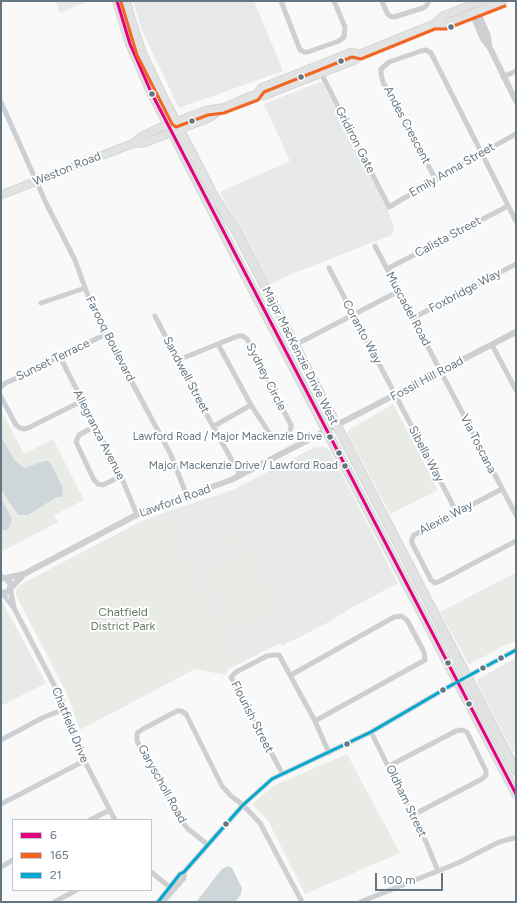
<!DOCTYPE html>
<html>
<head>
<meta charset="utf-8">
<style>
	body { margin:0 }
	#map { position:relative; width:517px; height:903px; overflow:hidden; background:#f9f9f9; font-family:Figtree,sans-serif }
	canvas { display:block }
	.frame { position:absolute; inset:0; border:2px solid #657683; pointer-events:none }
	.legend { position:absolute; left:12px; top:819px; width:140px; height:72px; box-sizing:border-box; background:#fff; border:1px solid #c1c8cd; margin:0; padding:5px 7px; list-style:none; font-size:12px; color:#657683 }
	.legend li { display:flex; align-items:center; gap:8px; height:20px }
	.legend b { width:20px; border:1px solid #c1c8cd }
	.scale { position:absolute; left:375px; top:873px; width:68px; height:18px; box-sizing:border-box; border:2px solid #657683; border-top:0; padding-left:5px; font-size:12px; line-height:14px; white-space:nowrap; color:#657683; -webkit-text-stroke:3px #fff; paint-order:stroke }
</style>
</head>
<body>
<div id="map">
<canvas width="517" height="903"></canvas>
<div class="frame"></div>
<ul class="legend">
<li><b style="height:5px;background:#e5007d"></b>6</li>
<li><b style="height:5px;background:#f26522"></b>165</li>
<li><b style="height:5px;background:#00a9ce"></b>21</li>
</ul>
<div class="scale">100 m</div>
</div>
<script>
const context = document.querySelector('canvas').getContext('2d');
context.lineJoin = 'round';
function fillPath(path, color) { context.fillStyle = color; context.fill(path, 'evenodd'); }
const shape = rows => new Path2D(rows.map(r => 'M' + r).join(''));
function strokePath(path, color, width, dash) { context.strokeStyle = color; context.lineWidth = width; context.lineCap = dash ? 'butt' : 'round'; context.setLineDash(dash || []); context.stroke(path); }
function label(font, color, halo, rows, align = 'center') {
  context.font = font + ' Figtree,sans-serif'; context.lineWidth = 4; context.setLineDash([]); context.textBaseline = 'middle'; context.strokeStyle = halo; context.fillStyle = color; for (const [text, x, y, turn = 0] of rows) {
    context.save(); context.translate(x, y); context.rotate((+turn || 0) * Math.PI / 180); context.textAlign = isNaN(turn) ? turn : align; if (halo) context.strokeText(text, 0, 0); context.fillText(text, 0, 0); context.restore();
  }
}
fillPath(shape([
	[55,1,88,1,60,13],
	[133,1,254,1,283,71,179,108,142,31],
	[320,82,322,82,388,211,394,226,392,235,289,275,270,285,220,192,290,161,264,104],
	[315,447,324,447,330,451,398,583,353,607,327,623,282,646,280,643,239,664,180,551,171,522,161,514,235,489],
	[1,599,46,683,1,706],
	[516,658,516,750,513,752,477,683,478,679]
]), '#e8e9e9');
fillPath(shape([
	[393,404,438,490,390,514,347,433,350,429],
	[1,410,24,454,53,439,84,500,54,515,58,522,1,552],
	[161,514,171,522,180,551,239,664,229,669,225,675,195,669,80,730,67,694,16,595,16,589,20,585,84,551,142,521],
	[232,537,242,540,255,551,294,624,290,627,286,621,285,621,279,634,264,644,255,646,245,645,235,641,228,634,200,579,198,569,200,560,205,550,212,543,221,539],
	[229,543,239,544,251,554,279,606,280,616,278,627,271,635,261,640,252,642,243,639,231,629,204,577,203,567,206,557,211,550,219,545],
	[246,552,277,612,238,632,206,572],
	[515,573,516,575,516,641,505,645,470,664,468,663,440,612],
	[347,754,400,853,305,894,268,821,252,804,275,785]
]), '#e8ebe6');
fillPath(shape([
	[1,437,15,461,25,468,44,461,49,461,63,488,62,497,56,497,28,515,18,515,1,489],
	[1,498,7,509,12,520,8,529,1,531],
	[227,866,232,868,242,888,241,894,237,900,233,902,196,902,221,870]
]), '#ced6d9');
const secondary = shape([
	[434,24,445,24,503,1],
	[256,95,261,88,352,52,360,54],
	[134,143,144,143,209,118,223,108,251,96,256,95,263,96,355,60,360,54,434,24,443,16,481,1],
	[1,195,134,143,142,136,159,128,207,110,221,108]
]);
const primary = shape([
	[117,1,130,44,151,92,242,269,516,794],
	[126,1,131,20,142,53,161,93,215,198,236,231,516,771]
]);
strokePath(secondary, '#d5d6d7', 9);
strokePath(primary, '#d5d6d7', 10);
strokePath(shape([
	[281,1,300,50,304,52,308,52,339,41,344,37,345,27,334,1],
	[382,1,387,13,390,16,394,17,423,8,426,6,429,1],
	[321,73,389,207,474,157,516,134],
	[503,77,516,71],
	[1,102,46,203,75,260,91,304,98,319,171,455,187,496],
	[436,180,383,82,381,74,381,69,389,62,421,51,426,50,431,53,516,221],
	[375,246,516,515],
	[329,268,457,513],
	[387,269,508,206],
	[41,303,85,288],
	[155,316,194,392,240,475],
	[413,318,516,264],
	[295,345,399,291],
	[492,345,516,390],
	[60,357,121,476,137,515],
	[178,360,218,344],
	[1,387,4,384,106,334],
	[1,397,16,425,20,428,24,429,28,428,82,401],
	[95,426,79,435,76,442,94,480,98,484,103,485,121,476],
	[214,426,251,405,272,437,280,438,288,434,291,428,291,425,247,339,243,336,238,336,218,344,251,405],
	[502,489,414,535,412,539,412,543,431,580,435,583,440,581,516,541],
	[10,588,14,607],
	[2,593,14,608,62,700,81,754,115,820],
	[291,675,394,617,401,616,407,620,424,652,425,660,315,721],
	[371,732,427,844,438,871],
	[1,740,44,717,65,709],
	[389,766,456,731,462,730,467,732,486,771,486,775,482,779,413,815],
	[282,773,231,677,236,672,267,656,273,655,279,655,315,721,329,753],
	[1,804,84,761],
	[90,820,110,810],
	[207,844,188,829,180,819,137,741,137,733,143,729,177,711,181,711,186,714,222,786,231,796,243,805,260,823,302,902],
	[1,867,13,860],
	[151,872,172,889],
	[54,902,77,890],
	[158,902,180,874,184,872,243,805,272,779,371,732,450,686,516,650],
	[163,902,184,878,184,872],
	[360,902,458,863,499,842,514,838]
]), '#cecfd0', 5);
strokePath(shape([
	[469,5,483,39,490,48,516,101],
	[476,8,488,36,489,46],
	[1,577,7,579,11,585,8,592,1,593],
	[6,578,24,574,144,511,231,480,516,332],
	[11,588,24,574]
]), '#cecfd0', 6);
strokePath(secondary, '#e1e2e2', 7);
strokePath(primary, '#e1e2e2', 8);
strokePath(shape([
	[117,1,130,44,151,92,516,794]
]), '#e5007d', 3);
strokePath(shape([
	[121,2,137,55,172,124,176,127,208,115,224,113,258,100,264,92,352,57,361,59,435,29,446,29,505,6]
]), '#f26522', 3);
strokePath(shape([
	[158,902,180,874,184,872,243,805,272,779,371,732,450,686,516,650]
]), '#00a9ce', 3);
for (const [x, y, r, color] of [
	[451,27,3.5,"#657683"],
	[341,61,3.5,"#657683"],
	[301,77,3.5,"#657683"],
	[152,94,3.5,"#657683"],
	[192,121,3.5,"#657683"],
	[330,437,3.5,"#657683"],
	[339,453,3.5,"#657683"],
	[345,466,3.5,"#657683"],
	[501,658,3.5,"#657683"],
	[448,663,3.5,"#657683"],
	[483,668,3.5,"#657683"],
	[443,690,3.5,"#657683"],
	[469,704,3.5,"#657683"],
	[347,744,3.5,"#657683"],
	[226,824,3.5,"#657683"]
]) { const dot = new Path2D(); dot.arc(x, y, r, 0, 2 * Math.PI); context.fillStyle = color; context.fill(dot); strokePath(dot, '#fff', 1.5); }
label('11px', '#657683', '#fff', [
	["Lawford Road / Major Mackenzie Drive",322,437],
	["Major Mackenzie Drive / Lawford Road",338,466]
], 'right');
label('12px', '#657683', '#fff', [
	["Andes Crescent",407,125,62],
	["Gridiron Gate",355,140,63],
	["Weston Road",67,169,-22],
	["Emily Anna Street",452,170,-30],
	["Calista Street",448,237,-28],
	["Foxbridge Way",465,291,-28],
	["Muscadel Road",408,309,62],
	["Coranto Way",362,332,62],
	["Farooq Boulevard",110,339,63],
	["Major MacKenzie Drive West",300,356,63],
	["Sunset Terrace",53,360,-26],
	["Sandwell Street",186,375,62],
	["Sydney Circle",266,377,63],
	["Fossil Hill Road",427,379,-28],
	["Allegranza Avenue",99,435,63],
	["Via Toscana",478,444,63],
	["Sibella Way",426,454,62],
	["Lawford Road",175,501,-20],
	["Alexie Way",446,518,-28],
	["Flourish Street",252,717,63],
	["Chatfield Drive",70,725,68],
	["Garyscholl Road",162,784,61],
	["Oldham Street",406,801,64]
]);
label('12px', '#687a64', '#fff', [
	["Chatfield",123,612],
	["District Park",123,626]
]);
</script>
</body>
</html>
